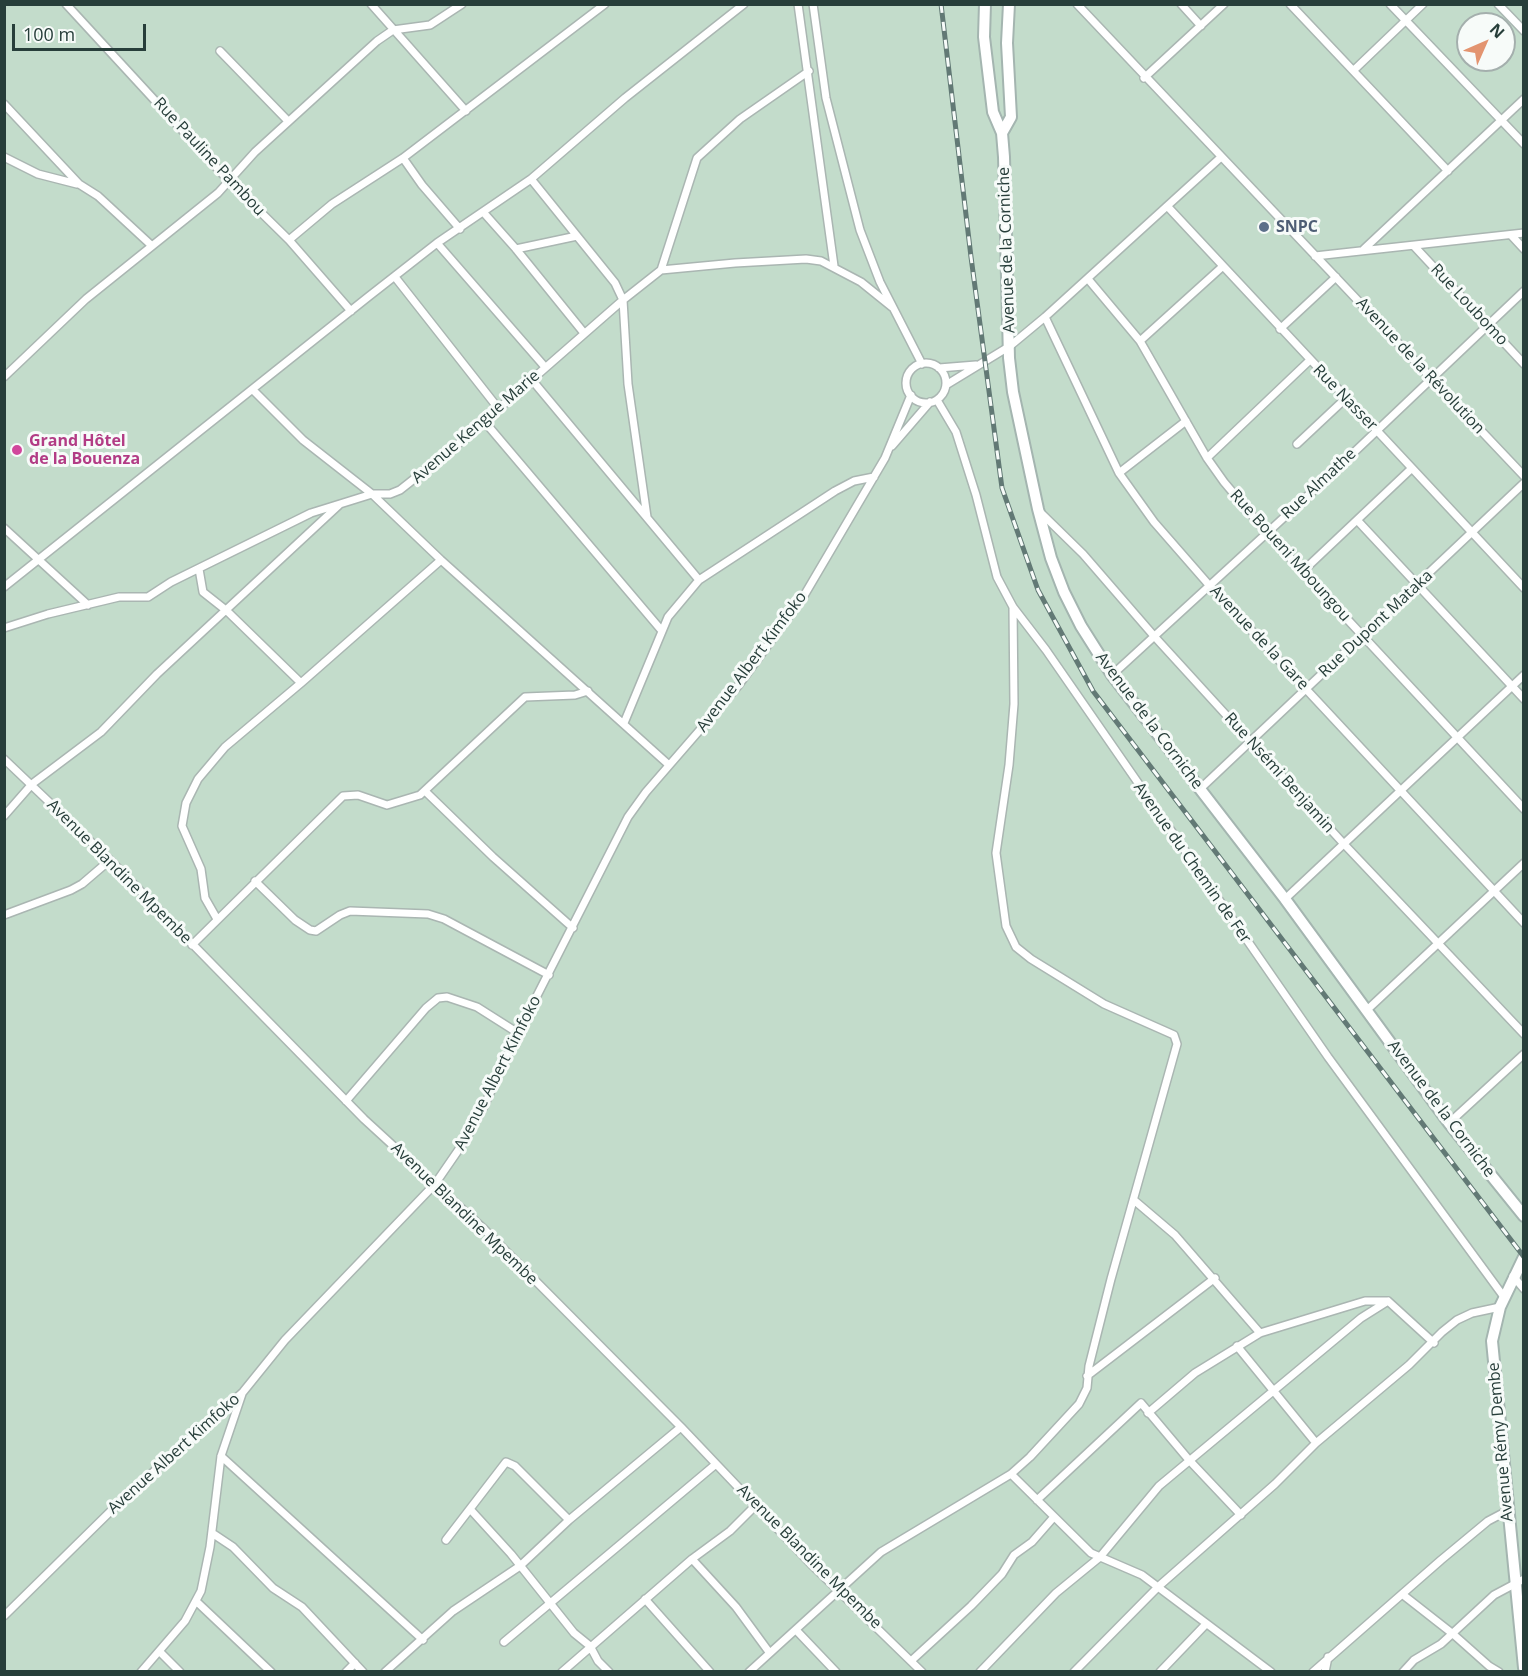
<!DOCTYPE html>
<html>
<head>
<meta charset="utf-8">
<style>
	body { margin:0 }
	#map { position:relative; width:1528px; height:1676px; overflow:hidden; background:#e7eeeb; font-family:"Open Sans",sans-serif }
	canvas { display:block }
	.frame { position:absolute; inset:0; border:6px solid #273e3a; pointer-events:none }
	.north { position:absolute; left:1456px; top:12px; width:60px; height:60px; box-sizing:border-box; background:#f7fbf9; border:2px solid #a4afad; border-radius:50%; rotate:45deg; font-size:16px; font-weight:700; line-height:24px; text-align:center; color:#273e3a }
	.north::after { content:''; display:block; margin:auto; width:21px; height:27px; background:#e39470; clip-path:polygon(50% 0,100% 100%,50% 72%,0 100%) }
	.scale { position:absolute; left:12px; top:24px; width:134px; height:27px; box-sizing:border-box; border:3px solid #273e3a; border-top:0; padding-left:8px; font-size:18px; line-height:21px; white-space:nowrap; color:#273e3a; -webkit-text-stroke:4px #f7fbf9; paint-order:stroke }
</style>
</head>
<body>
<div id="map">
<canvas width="1528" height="1676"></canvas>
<div class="frame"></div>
<div class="north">N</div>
<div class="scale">100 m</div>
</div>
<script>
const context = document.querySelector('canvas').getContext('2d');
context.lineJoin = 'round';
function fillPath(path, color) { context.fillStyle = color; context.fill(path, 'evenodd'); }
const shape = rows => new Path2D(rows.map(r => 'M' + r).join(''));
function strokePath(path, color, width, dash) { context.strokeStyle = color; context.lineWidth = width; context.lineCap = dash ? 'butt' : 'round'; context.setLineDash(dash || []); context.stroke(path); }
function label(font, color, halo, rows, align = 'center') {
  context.font = font + ' "Open Sans",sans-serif'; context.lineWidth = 6; context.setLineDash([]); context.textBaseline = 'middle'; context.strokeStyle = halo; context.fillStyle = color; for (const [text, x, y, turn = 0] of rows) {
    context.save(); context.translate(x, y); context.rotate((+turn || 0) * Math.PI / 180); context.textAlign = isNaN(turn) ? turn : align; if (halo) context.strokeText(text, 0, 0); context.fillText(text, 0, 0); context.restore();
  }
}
fillPath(shape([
	[5,5,1523,5,1523,1671,5,1671],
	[1468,24,1504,24,1504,60,1468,60]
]), '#c3dccb');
const street = shape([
	[66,4,229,181,289,240,351,311],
	[371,4,466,111],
	[798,4,834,266],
	[813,4,826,98,860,230,880,282,922,364],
	[1077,4,1524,476],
	[1181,4,1201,26],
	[1290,4,1448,171],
	[1390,4,1524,144],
	[1498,4,1524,31],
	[220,51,288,121],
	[1354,70,1423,4],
	[1144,78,1224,4],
	[4,104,79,184,98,196,151,245],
	[4,157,38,174,77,184],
	[403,158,422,185,460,229],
	[531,179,615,283,623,300,628,384,647,517],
	[1168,207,1524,588],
	[484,213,516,249,584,333],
	[1511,235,1524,249],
	[289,240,332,204,403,158,605,4],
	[437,243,545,367],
	[1414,246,1524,364],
	[516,249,577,236],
	[1364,249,1524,99],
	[1315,256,1524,233],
	[661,270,697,158,740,119,809,71],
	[395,277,498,408],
	[1088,279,1140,341,1207,458,1224,482,1267,533,1524,809],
	[1045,317,1119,473,1154,522,1209,585,1524,923],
	[1280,329,1336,277],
	[1140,341,1222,267],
	'906 383a20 20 0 1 1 40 0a20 20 0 1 1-40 0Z',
	[939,368,976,365],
	[4,377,86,299,218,193,255,152,377,41,393,30,430,25,462,4],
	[532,380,699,580],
	[946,385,1010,346,1045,317,1220,158],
	[253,390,303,440,372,494,441,560,669,765],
	[937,400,956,432,976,495,997,577,1013,607,1046,650,1328,1057,1504,1297],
	[484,421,662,631],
	[1297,444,1345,399],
	[892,446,930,402],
	[1207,458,1309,361],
	[1119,473,1186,421],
	[1039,511,1083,554,1154,636,1343,843,1524,1034],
	[1357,520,1524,699],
	[4,528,88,605],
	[199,569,203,592,227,611,301,683,441,560],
	[1303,571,1411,469],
	[4,587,368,297,437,243,531,179,625,98,744,4],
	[4,628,48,614,119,597,148,597,171,582,311,513,372,494,390,494,400,490,457,445,623,300,661,270,735,263,806,259,821,261,861,282,892,307],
	[1112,675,1327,478,1524,291],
	[624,723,668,617,699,580,835,491,854,481,874,477],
	[4,759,110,860,364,1119,484,1229,681,1427,813,1566,922,1672],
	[1200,789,1524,483],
	[426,792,493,857,573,928],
	[4,816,32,784,101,732,157,674,339,505],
	[255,881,295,920,310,930,316,931,340,915,350,911,428,914,444,919,549,975],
	[1285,899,1524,675],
	[4,915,71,890,82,884,110,860],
	[217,919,205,898,201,869,182,826,186,803,198,779,225,747,301,683],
	[192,945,343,796,358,795,387,805,420,795,525,697,575,695,588,691],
	[1367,1010,1524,863],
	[346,1101,426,1008,438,998,447,997,477,1007,518,1033],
	[1449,1123,1524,1054],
	[1135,1201,1175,1235,1260,1333],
	[1513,1276,1524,1289],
	[1237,1346,1316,1443],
	[1087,1376,1215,1278],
	[1148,1413,1195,1373,1260,1333,1365,1301,1388,1301,1434,1343],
	[221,1456,423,1640],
	[1011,1474,1091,1553,1142,1575,1271,1672],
	[1037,1500,1141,1403,1189,1460,1241,1515],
	[470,1509,511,1554,574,1633,590,1646,598,1661,609,1672],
	[212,1533,233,1547,273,1588,302,1607,363,1672],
	[446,1540,506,1462,515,1466,569,1520],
	[692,1559,736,1607,769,1652],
	[1402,1594,1453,1634,1489,1666,1499,1672],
	[645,1599,710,1672],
	[197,1602,271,1672],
	[4,1616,124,1498,243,1392,285,1340,435,1184,466,1139,484,1106,518,1033,628,817,646,792,738,686,805,594,885,458,911,395],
	[796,1630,836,1672],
	[504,1642,716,1464],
	[160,1652,180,1672],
	[911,1661,971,1606,1002,1574,1014,1555,1032,1542,1053,1518],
	[141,1672,185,1621,201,1591,210,1547,221,1456,242,1394],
	[346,1672,355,1663],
	[385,1672,453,1611,520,1566,569,1520,681,1427],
	[562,1672,692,1559,730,1531,756,1505],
	[749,1672,881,1552,1011,1474,1030,1457,1079,1404,1087,1388,1089,1366,1111,1279,1177,1044,1174,1035,1104,1004,1031,959,1016,947,1006,926,996,853,1009,765,1014,704,1013,607],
	[980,1672,1056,1593,1100,1557,1159,1486,1361,1318,1388,1301],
	[1074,1672,1159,1586,1275,1484,1316,1443,1409,1365,1442,1332,1457,1320,1472,1313,1500,1307],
	[1160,1672,1206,1624],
	[1313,1672,1441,1560,1488,1521,1507,1511],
	[1325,1672,1328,1657],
	[1403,1672,1414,1660,1441,1644,1494,1595,1524,1579]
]);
const secondary = shape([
	[985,4,984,37,993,112,1002,133,1004,157,1009,358,1013,392,1038,509,1051,558,1064,592,1081,626,1112,675,1285,899,1449,1123,1524,1216],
	[1002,133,1011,117,1007,43,1009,4],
	[1524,1257,1500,1307,1492,1341,1524,1668]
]);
strokePath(street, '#aab6b2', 10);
strokePath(secondary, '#a4b5b0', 14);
strokePath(street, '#fff', 7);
strokePath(secondary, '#fff', 10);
const rail = shape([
	[941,4,971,257,1002,488,1038,590,1093,691,1524,1257]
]);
strokePath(rail, '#627975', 5);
strokePath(rail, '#f7fbf9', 3, [9]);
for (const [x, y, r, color] of [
	[1264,227,6,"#5c6f8a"],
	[17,450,6,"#d1479c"]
]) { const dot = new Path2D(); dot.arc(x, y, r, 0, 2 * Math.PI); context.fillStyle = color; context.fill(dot); strokePath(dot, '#f7fbf9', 2); }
label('16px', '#273e3a', '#f7fbf9', [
	["Rue Pauline Pambou",209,157,47],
	["Avenue de la Corniche",1007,250,-92],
	["Rue Loubomo",1469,305,47],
	["Avenue de la Révolution",1420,366,47],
	["Rue Nasser",1345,398,46],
	["Avenue Kengue Marie",476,427,-41],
	["Rue Almathe",1319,484,-43],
	["Rue Boueni Mboungou",1290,556,48],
	["Rue Dupont Mataka",1376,624,-43],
	["Avenue de la Gare",1259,638,47],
	["Avenue Albert Kimfoko",752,662,-53],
	["Avenue de la Corniche",1149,721,53],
	["Rue Nsémi Benjamin",1279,773,48],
	["Avenue du Chemin de Fer",1192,863,55],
	["Avenue Blandine Mpembe",119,872,45],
	["Avenue Albert Kimfoko",498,1073,-63],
	["Avenue de la Corniche",1441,1109,53],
	["Avenue Blandine Mpembe",464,1214,44],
	["Avenue Rémy Dembe",1501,1442,-95],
	["Avenue Albert Kimfoko",174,1454,-42],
	["Avenue Blandine Mpembe",809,1557,45]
]);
label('bold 16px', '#4e5e75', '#f7fbf9', [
	["SNPC",1276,227]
], 'left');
label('bold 16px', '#b23c85', '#f7fbf9', [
	["Grand Hôtel",29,441],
	["de la Bouenza",29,459]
], 'left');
</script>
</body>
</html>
